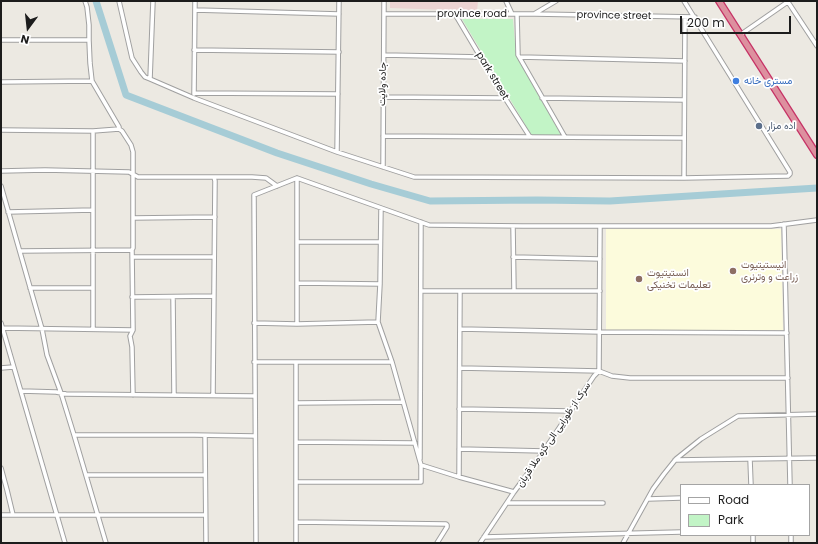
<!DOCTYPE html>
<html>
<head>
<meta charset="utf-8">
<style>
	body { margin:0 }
	#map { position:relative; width:818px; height:544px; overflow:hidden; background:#ece9e2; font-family:Poppins,sans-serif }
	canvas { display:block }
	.frame { position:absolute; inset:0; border:2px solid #1c1c1c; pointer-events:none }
	.legend { position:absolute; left:680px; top:484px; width:130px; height:52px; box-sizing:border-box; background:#fff; border:1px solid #a4a4a4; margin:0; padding:5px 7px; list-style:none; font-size:12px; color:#1c1c1c }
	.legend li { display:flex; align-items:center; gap:8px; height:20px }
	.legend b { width:20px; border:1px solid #a4a4a4 }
	.north { position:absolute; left:8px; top:8px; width:40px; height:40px; -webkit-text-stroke:3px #fff; paint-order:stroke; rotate:195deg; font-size:11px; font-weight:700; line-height:16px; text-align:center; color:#1c1c1c }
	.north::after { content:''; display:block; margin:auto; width:14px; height:18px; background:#1c1c1c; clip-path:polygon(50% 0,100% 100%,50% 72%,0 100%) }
	.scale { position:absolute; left:680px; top:16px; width:111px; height:18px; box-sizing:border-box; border:2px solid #1c1c1c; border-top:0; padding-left:5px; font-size:12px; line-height:14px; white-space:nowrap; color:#1c1c1c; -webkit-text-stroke:3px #fff; paint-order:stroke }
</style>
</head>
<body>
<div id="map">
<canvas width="818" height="544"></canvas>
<div class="frame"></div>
<ul class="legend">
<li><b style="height:5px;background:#fff"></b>Road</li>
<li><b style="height:11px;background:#c2f4c6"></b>Park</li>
</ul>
<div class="north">N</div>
<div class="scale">200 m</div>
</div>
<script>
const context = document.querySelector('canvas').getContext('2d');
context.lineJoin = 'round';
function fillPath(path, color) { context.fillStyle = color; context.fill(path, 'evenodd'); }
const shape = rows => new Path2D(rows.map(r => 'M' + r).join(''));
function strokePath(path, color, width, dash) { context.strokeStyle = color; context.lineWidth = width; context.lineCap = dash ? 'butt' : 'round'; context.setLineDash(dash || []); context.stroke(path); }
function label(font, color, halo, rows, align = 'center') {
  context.font = font + ' Poppins,Vazirmatn,sans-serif'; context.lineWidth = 3.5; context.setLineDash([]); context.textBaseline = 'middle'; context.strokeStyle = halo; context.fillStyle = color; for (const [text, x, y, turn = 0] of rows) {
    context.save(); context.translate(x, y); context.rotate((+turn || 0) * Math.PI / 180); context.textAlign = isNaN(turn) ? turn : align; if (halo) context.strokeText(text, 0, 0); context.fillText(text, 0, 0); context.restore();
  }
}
fillPath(shape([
	[390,1,478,1,477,11,390,8]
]), '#ecd3d2');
fillPath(shape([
	[606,229,781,229,783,330,606,330]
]), '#fcfbdc');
fillPath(shape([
	[462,19,513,19,516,55,561,135,532,136]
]), '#c2f4c6');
strokePath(shape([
	[96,1,126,95,277,153,371,184,430,201,537,200,610,201,817,188]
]), '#a6ccd6', 7);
const minor = shape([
	[85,1,87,7,89,25,89,40,90,63,92,81,119,127,119,129],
	[119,1,132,58,141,72,145,77,150,79],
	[153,1,150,79,194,98,337,152,414,177,684,178,788,176,790,174,790,172,684,1],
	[506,1,512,14],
	[788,2,817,46],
	[195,10,339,14],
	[384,14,534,14,556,1],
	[455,14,505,98,530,137],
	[517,14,518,55,565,137],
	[535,14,695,17],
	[740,35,789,1],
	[1,40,89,40],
	[194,50,339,52],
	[384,55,481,57],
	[520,57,685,61],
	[1,82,92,81],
	[194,93,338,94],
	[194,94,195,1],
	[383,97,505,98],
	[542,98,684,100],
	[1,130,93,131,119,129,122,131,131,145,133,152,133,248,132,250,133,330,130,336,132,347,133,395],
	[93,131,93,329],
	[383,136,684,138],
	[337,152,339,1],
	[383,167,384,1],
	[1,171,45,170,129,172,138,177,252,177,266,178,277,186],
	[297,178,297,324],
	[684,178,685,17],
	[1,186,42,329,47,355,61,393,74,435,106,543],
	[8,212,93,210],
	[133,218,215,217],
	[784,224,790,485],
	[513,226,514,291],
	[297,242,380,242],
	[20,251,132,250],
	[132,257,214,257],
	[513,257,600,259],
	[298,283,380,284],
	[30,288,93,288],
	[421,291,600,291],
	[132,297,214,296],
	[173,297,174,395],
	[378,322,380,284,381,208],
	[1,323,65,543],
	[254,323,297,324,378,322,392,362,421,465,459,477,514,492],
	[2,328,133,330],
	[460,329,600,332,787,333],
	[254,362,392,362],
	[1,368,13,367],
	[460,368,599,371,612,376,630,378,788,378],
	[21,391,56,392,66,394,255,396],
	[213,395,215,181,214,177],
	[296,403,403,402],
	[459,409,570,411],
	[74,435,194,435,255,436],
	[205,436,206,543],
	[296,442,415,443],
	[459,449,544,451],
	[420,459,421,222],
	[750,459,751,485],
	[675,460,817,458],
	[1,468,7,490,13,515],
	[86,475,205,475],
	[459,477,460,291],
	[296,482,421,482,421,465],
	[648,499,681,498],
	[507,503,603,503],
	[1,515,205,515],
	[296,522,446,524,447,525,447,527,437,543],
	[753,535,753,543],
	[791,535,791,543],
	[484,537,681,532],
	[256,543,254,195,297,178,429,225,523,226,771,226,817,220],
	[296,543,296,362],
	[480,543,514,492,537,461,594,376,599,371,600,226],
	[623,543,653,489,664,474,676,459,701,439,738,416,817,414]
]);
const highway = shape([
	[719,1,817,155]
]);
strokePath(minor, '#a0a0a0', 5.5);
strokePath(highway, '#c63366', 8);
strokePath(minor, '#fff', 3.5);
strokePath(highway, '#dd909f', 5.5);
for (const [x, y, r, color] of [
	[736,81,4,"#3f7fe0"],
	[759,126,4,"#5c6f8a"],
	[733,271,4,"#8d6e63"],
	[639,279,4,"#8d6e63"]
]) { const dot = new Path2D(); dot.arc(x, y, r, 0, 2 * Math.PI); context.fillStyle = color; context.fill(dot); strokePath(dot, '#fff', 1.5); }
label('10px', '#1c1c1c', '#fff', [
	["province road",472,14],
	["province street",614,16,1],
	["park street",492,76,59],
	["جاده ولایت",383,84,-89],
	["سرک از ظورایی الی گزه ملا قربان",554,435,-56]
]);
label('10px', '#366cbe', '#fff', [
	["مستری خانه",744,81]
], 'left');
label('10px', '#4e5e75', '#fff', [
	["اده مزار",767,126]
], 'left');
label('10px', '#785e54', '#fff', [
	["انیستیتیوت",741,265],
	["زراعت و وترنری",741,277],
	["انستیتیوت",647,273],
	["تعلیمات تخنیکی",647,285]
], 'left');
</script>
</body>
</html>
